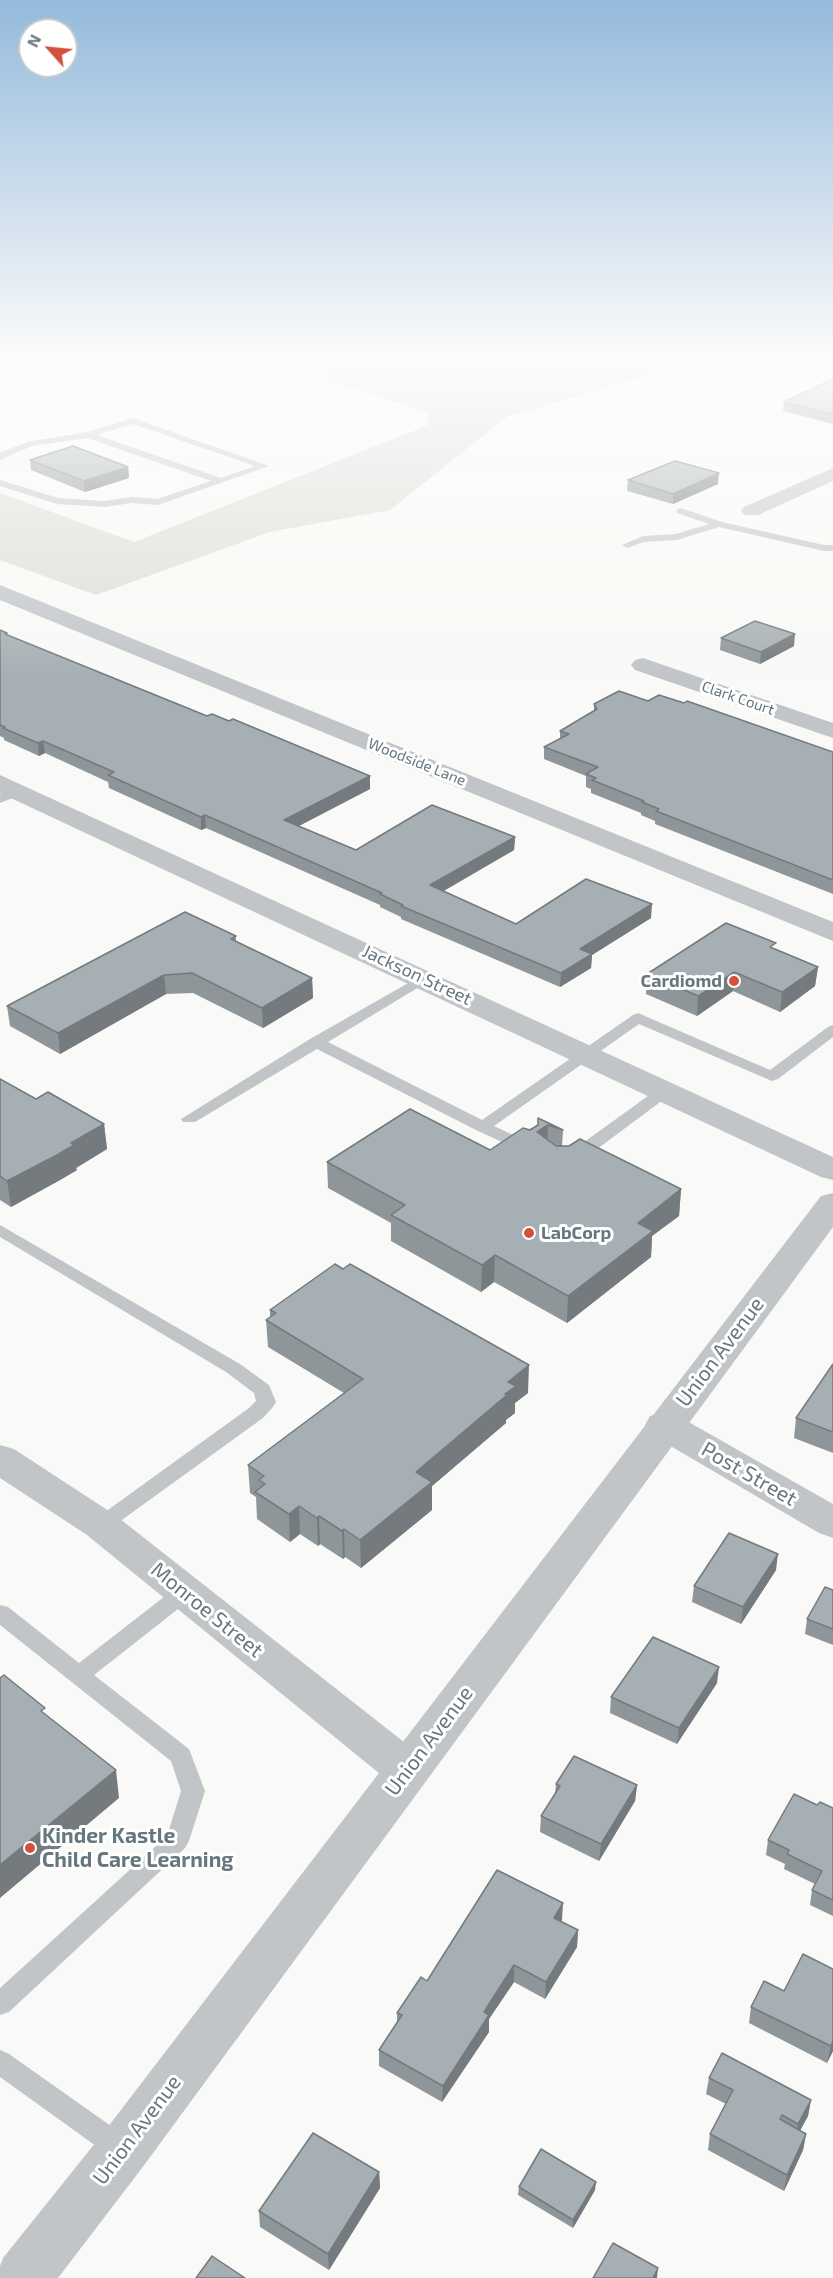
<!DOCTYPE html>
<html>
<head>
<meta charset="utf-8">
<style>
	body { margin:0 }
	#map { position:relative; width:833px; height:2278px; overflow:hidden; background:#f9f9f7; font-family:"Exo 2",sans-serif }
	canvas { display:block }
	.north { position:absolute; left:18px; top:18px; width:60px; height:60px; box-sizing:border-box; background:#fff; border:2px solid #c2c9cc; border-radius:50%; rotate:297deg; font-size:16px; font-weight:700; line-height:24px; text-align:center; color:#66777f }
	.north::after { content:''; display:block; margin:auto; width:21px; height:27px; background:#d44f3c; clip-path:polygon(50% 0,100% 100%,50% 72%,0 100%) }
</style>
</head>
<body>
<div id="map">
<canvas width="833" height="2278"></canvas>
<div class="north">N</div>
</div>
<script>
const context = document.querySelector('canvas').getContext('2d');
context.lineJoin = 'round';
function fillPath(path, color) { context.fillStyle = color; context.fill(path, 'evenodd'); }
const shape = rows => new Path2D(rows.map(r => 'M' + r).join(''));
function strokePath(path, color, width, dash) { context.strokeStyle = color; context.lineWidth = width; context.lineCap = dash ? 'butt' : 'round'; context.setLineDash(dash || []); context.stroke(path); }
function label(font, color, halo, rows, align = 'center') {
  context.font = font + ' "Exo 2",sans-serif'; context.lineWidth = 6; context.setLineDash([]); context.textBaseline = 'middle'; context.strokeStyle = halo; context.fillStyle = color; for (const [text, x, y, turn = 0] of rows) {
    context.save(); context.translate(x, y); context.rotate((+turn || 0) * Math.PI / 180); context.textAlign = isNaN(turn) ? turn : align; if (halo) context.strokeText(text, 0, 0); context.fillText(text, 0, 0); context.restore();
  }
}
fillPath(shape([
	[308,360,701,360,508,416,390,510,270,532,96,595,0,560,0,493,134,542,426,426,430,413,331,382]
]), '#daded7');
fillPath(shape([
	[133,418,269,466,158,505,132,503,104,507,57,504,0,486,0,480,58,498,104,501,132,497,157,499,211,481,87,438,32,446,0,460,0,453,27,442,87,432,133,418],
	[133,424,255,466,221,478,97,435,133,424],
	[681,508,722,522,824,545,833,545,833,551,824,551,719,527,677,540,644,542,627,548,622,545,643,536,676,534,709,524,677,513,677,509,681,508],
	[18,787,24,791,23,794,0,803,0,794,18,787],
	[424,974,431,978,429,981,328,1042,482,1120,633,1015,638,1013,770,1070,828,1027,833,1025,833,1037,778,1079,772,1081,639,1024,494,1126,532,1144,534,1148,532,1152,526,1153,476,1130,317,1049,195,1122,183,1122,181,1119,310,1039,424,974],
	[665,1086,673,1091,671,1094,581,1161,569,1161,567,1157,569,1153,659,1088,665,1086],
	[0,1225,240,1364,269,1385,276,1402,273,1407,263,1418,108,1530,101,1532,94,1530,91,1525,94,1520,249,1408,256,1401,254,1393,226,1372,0,1237,0,1225],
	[185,1584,192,1586,196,1592,192,1598,94,1675,189,1749,205,1791,189,1841,185,1848,9,2012,0,2015,0,1988,167,1836,181,1791,171,1761,0,1625,0,1605,8,1607,79,1663,178,1586,185,1584],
	[0,2050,9,2054,128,2138,132,2147,128,2156,119,2160,110,2156,0,2077,0,2050]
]), '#c1c5c8');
fillPath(shape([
	[833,468,833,481,758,515,744,515,741,511,744,507,833,468],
	[0,585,833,922,833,941,0,600,0,585],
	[643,658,833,723,833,738,635,670,631,665,635,660,643,658],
	[0,775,833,1157,833,1180,821,1177,0,793,0,775],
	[664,1412,678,1416,833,1504,833,1538,819,1533,650,1434,645,1425,650,1416,664,1412],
	[0,1445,14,1449,115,1515,423,1757,430,1770,423,1783,407,1789,391,1783,87,1535,0,1478,0,1445]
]), '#c1c5c8');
fillPath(shape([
	[833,1193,833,1227,142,2168,58,2278,0,2278,0,2266,3,2258,104,2132,821,1196,833,1193]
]), '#c1c5c8');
fillPath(shape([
	[833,379,833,424,783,411,784,402],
	[30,460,128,467,129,478,85,492,31,470],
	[628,480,718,484,673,504,627,491],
	[0,630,7,633,7,635,370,789,299,826,356,850,515,837,514,850,443,891,516,924,651,918,592,955,591,968,560,987,401,919,401,917,380,907,380,905,206,828,201,830,109,788,108,782,45,753,39,756,4,740,4,738,0,736],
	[721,638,794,646,760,664,720,650],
	[648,701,684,703,833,752,833,894,655,824,655,821,641,815,641,813,591,793,591,789,586,787,586,776,544,759,544,747,560,739,560,731,594,711,594,704],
	[236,936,236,942,312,978,313,998,263,1028,193,993,166,994,60,1054,10,1026,7,1006],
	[775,949,818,967,815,986,780,1012,733,991,697,1016,646,994,647,974],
	[0,1079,36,1099,104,1124,107,1149,76,1168,77,1170,60,1180,11,1207,0,1200],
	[538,1118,563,1130,562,1146,681,1189,679,1216,652,1236,651,1257,567,1323,494,1282,481,1292,391,1241,391,1223,328,1188,327,1162,490,1150,538,1125],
	[270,1310,528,1393,515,1403,515,1413,506,1420,506,1423,432,1486,432,1510,361,1568,345,1557,343,1559,320,1544,318,1546,300,1534,290,1542,257,1519,256,1497,250,1493,248,1465,344,1393,268,1347,266,1320,270,1317],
	[833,1364,833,1453,794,1438,796,1418],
	[776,1570,741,1624,692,1602,694,1586],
	[833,1590,833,1645,805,1634,807,1619],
	[717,1683,677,1744,610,1713,611,1697],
	[556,1784,637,1785,635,1801,599,1861,540,1832,541,1816,555,1794],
	[817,1805,833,1808,833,1916,810,1905,812,1890,815,1884,784,1869,785,1864,766,1855,768,1840],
	[562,1920,561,1921,578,1930,577,1947,545,1999,514,1982,489,2019,489,2032,442,2102,379,2066,379,2050,397,2023,397,2013,427,1981],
	[803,1954,833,2051,827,2063,749,2023,751,2007,784,1991],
	[709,2078,811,2100,808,2116,800,2130,806,2134,803,2150,784,2191,708,2150,710,2134,726,2104,706,2094],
	[379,2172,380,2188,329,2270,260,2227,259,2211],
	[519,2187,595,2190,573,2228,518,2195]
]), '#8f969a');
fillPath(shape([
	[128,467,129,478,85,492,84,481],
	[719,473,718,484,673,504,673,494],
	[795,634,794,646,760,664,761,652],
	[43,741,45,753,39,756,38,743],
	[370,776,370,789,285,833,284,820],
	[205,815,206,828,201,830,201,817],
	[515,837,514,850,430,899,430,885],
	[652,904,651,918,592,955,591,968,560,987,561,973,580,949],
	[818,967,815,986,780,1012,782,992],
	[734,972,733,991,697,1016,698,996],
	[164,975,166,994,60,1054,58,1033],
	[312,978,313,998,263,1028,262,1008],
	[104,1124,107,1149,76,1168,77,1170,60,1180,11,1207,7,1181],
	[548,1125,547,1151,537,1132],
	[681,1189,679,1216,652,1236,651,1257,567,1323,568,1296,638,1223],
	[495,1255,494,1282,481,1292,482,1265],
	[529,1365,528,1393,515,1403,515,1413,506,1420,506,1423,432,1486,432,1510,361,1568,360,1540,416,1472,508,1382],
	[299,1506,300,1534,290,1542,289,1514],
	[319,1516,320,1544,318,1546,317,1518],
	[344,1529,345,1557,343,1559,342,1531],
	[778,1554,776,1570,741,1624,743,1607],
	[719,1667,717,1683,677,1744,679,1728],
	[116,1770,119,1798,0,1898,0,1865],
	[637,1785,635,1801,599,1861,601,1844],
	[563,1903,562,1920,553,1934,554,1918],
	[578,1930,577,1947,545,1999,546,1982],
	[514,1965,514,1982,489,2019,489,2032,442,2102,443,2086,484,2012],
	[833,2041,833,2051,827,2063,831,2046],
	[811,2100,808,2116,795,2140,798,2124],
	[806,2134,803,2150,784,2191,787,2175],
	[379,2172,380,2188,329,2270,328,2254],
	[596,2182,595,2190,573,2228,573,2220],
	[658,2268,657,2278,653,2278]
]), '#747a7d');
const building = shape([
	[833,379,833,415,784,402,833,379],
	[73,446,128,467,84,481,30,460,73,446],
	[675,461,719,473,673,494,628,480,675,461],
	[755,621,795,634,761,652,721,638,755,621],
	[0,630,7,633,5,634,207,716,212,714,229,721,233,719,370,776,284,820,356,850,432,805,515,837,430,885,516,924,586,879,652,904,580,949,592,954,561,973,401,906,403,905,380,894,382,893,205,815,201,817,108,775,114,772,43,741,38,743,3,728,5,727,0,725,0,630],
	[619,691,648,701,659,695,684,703,687,701,833,752,833,880,656,811,659,809,642,802,644,801,592,780,596,778,586,774,598,767,544,747,569,734,560,731,597,709,594,704,619,691],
	[185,912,236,936,231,939,312,978,262,1008,192,973,164,975,58,1033,7,1006,185,912],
	[726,923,776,943,770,947,818,967,782,992,734,972,698,996,647,974,726,923],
	[0,1079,36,1099,48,1092,104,1124,71,1143,74,1145,57,1155,7,1181,0,1176,0,1079],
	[410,1109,490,1150,523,1128,530,1130,538,1125,538,1118,563,1130,548,1125,537,1132,556,1146,569,1146,580,1139,681,1189,638,1223,653,1231,568,1296,495,1255,482,1265,391,1215,405,1205,327,1162,410,1109],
	[335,1264,343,1269,350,1264,529,1365,508,1382,516,1386,505,1394,507,1395,416,1472,432,1482,360,1540,344,1529,342,1531,319,1516,317,1518,299,1506,289,1514,255,1492,265,1484,259,1480,264,1476,248,1465,363,1379,266,1320,276,1313,270,1310,335,1264],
	[833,1364,833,1432,796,1418,833,1364],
	[729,1533,778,1554,743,1607,694,1586,729,1533],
	[825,1587,833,1590,833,1629,807,1619,825,1587],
	[653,1637,719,1667,679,1728,611,1697,653,1637],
	[4,1675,45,1708,41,1711,116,1770,0,1865,0,1678,4,1675],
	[574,1756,637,1785,601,1844,541,1816,560,1786,556,1784,574,1756],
	[794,1794,817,1805,820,1802,833,1808,833,1900,812,1890,822,1871,787,1854,789,1850,768,1840,794,1794],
	[497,1870,563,1903,554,1918,578,1930,546,1982,514,1965,484,2012,489,2015,443,2086,379,2050,402,2015,397,2013,421,1977,427,1981,497,1870],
	[803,1954,833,1969,833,2041,831,2046,751,2007,764,1981,784,1991,803,1954],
	[722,2053,811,2100,798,2124,782,2115,780,2119,806,2134,787,2175,710,2134,733,2090,709,2078,722,2053],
	[313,2133,379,2172,328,2254,259,2211,313,2133],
	[541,2149,596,2182,573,2220,519,2187,541,2149],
	[613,2243,658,2268,653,2278,593,2278,613,2243],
	[212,2256,245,2278,196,2278,212,2256]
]);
fillPath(building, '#a6afb3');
strokePath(building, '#747a7d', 1.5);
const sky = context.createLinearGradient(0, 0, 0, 679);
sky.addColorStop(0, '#95badb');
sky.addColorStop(0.53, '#fcfcfb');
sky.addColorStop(1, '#fcfcfb00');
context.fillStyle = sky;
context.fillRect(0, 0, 833, 679);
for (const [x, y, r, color] of [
	[734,981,6,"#d44f3c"],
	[529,1233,6,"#d44f3c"],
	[30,1848,6,"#d44f3c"]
]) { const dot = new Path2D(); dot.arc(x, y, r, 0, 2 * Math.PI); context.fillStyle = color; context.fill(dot); strokePath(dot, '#fff', 2); }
label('15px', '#66777f', '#fff', [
	["Clark Court",738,698,19],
	["Woodside Lane",417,762,22]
]);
label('18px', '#66777f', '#fff', [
	["Jackson Street",417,975,25]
]);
label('bold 18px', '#66777f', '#fff', [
	["Cardiomd",722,981],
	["LabCorp",541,1233,"left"]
], 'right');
label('21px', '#66777f', '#fff', [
	["Union Avenue",720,1352,-53],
	["Post Street",749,1474,30],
	["Monroe Street",207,1610,39],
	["Union Avenue",429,1741,-53],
	["Union Avenue",137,2130,-53]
]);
label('bold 21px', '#66777f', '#fff', [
	["Kinder Kastle",42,1836],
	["Child Care Learning",42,1860]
], 'left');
</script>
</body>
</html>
